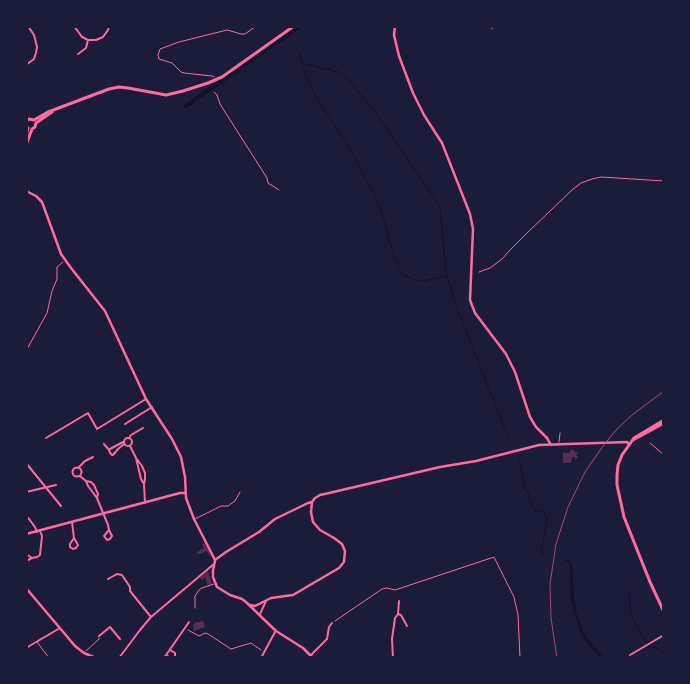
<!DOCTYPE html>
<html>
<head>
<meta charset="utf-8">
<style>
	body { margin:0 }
	#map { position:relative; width:690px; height:684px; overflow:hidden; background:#1b1b3a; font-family:"Fira Sans",sans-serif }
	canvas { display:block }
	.frame { position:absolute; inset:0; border:28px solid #1b1b3a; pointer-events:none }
</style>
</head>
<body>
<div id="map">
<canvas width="690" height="684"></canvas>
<div class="frame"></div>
</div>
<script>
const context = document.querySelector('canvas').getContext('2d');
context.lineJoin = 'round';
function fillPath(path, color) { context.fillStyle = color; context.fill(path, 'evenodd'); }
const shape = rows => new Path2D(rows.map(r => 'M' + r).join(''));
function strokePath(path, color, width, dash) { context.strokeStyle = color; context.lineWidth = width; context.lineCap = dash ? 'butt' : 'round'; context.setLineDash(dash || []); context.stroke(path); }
fillPath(shape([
	[566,559,570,561,572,565,574,600,576,612,584,634,604,658,601,658,595,652,583,638,581,634,571,600,570,567,569,563,565,560]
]), '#12122b');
strokePath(shape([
	[299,52,304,71,317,99,347,144,375,196,384,220,395,260,402,274,414,280,423,281,447,276],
	[301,63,339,72,349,80,379,117,440,207,446,272,455,303,508,437],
	[518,454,524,481,523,488,528,491,530,502,535,511,541,510,544,512,547,520,541,553,545,556],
	[629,590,630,609,632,617,641,634,647,642,664,653]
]), '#12122b', 1);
strokePath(shape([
	[186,106,300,26]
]), '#12122b', 4);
fillPath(shape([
	[570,450,574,450,574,452,578,452,576,455,578,457,575,460,575,457,572,457,571,463,563,463,563,453,570,453],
	[204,543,212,557,211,557,206,551,200,554,198,554,197,552,204,548,202,544],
	[208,571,212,584,208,586,205,577,202,580,200,578],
	[203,621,205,627,194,631,193,625,195,624,194,623]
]), '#542f53');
strokePath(shape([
	[490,26,492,29],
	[214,77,212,76,184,73,181,72,172,63,159,59,158,55,160,49,179,42,227,30,241,34,245,34,256,26],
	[214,92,217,95,220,104,267,178,268,183,279,190],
	[479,272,490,268,502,259,510,250,526,234,572,190,581,183,592,179,601,177,664,181],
	[26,351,47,313,52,291,57,279,57,267,63,262],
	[559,442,560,433],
	[650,443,664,455],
	[335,621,382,589,387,588,395,590,494,557,514,597,518,615,520,658],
	[188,630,199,636,205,633,208,634,231,649,251,643,261,650],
	[86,651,99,639,99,638]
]), '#ff6b9d', 1);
strokePath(shape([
	[195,519,221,506,228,506,235,501,240,492],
	[195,608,195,596,199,590,202,588,214,584],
	[37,642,49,658]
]), '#ff6b9d', 1);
strokePath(shape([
	[74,26,82,37,88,40,96,40,103,37,108,30,109,26],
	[78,54,86,48,88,40],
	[26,65,34,59,36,53,37,47,34,35,28,26],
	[125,424,152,407],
	'124 442a4 4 0 1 1 8 0a4 4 0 1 1-8 0Z',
	[46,438,88,413,97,429,146,399],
	[129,438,131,435,143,428],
	[123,442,110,449,109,450,110,453,112,455,113,455,118,449,124,444],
	[104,444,109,450],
	[130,446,136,458,141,479,144,484],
	[136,458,142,466,145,473,145,479,144,484,145,503],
	[26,463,61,506],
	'72.5 472a4.5 4.5 0 1 1 9 0a4.5 4.5 0 1 1-9 0Z',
	[78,468,85,461,93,457],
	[80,476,86,481,88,486,97,498,108,525,109,530,112,536,110,539,107,540,104,536,109,530],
	[86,481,91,482,94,485,98,494,97,498],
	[26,492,56,485],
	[26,515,35,527,37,532],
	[72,522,74,538,78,545,76,548,73,549,70,547,70,544,74,538],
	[26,554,32,558],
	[26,561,32,558,37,557,40,555,42,536,40,531],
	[108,579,117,574,122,575,130,587,130,591,151,617],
	[399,601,398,614,401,615,407,626],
	[260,614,266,601],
	[99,636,110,627,120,639],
	[26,648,60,628],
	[170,650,175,653,175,657,173,658],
	[166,655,171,658],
	[311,655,327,639,329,627,332,623],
	[630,655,664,635],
	[119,658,140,630,151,617,214,564],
	[164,658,189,622],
	[261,658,275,632],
	[393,658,392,639,395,618,398,614]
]), '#ff6b9d', 2);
strokePath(shape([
	[395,26,394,35,399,56,413,93,424,115,442,143,470,214,473,229,470,300,475,313,506,354,515,372,530,417,536,427,547,438,551,445],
	[26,191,36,196,42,202,61,254,71,268,105,311,146,399,172,439,181,457,185,477,186,498,194,519,215,560],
	[26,534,180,493,185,493],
	[215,560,226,552,259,532,275,519,308,503,312,502,315,498,320,495,329,493,440,467,476,461,539,445,627,442,629,444],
	[215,561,213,570,213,577,217,587,230,595,242,599,246,602,276,631,303,648,313,658],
	[26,588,75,646,84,653,96,658],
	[250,605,255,606,271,598,293,595,339,568,344,562,345,551,342,544,334,538,320,530,313,522,311,512,312,502]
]), '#ff6b9d', 2.5);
strokePath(shape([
	[34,120,48,112,109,89,119,87,128,88,166,95,183,91,208,83,222,77,294,26],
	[26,121,29,119,34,120],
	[26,136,28,128],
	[26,145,32,129,35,127,36,123,52,112],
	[664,420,634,438,622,455,618,465,617,475,617,485,624,517,650,582,664,612],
	[633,440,664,423]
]), '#ff6b9d', 3);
strokePath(shape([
	[557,658,551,618,550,584,556,544,568,507,585,472,603,446,618,428,632,415,664,391]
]), '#a44b75', 1);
</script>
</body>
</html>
